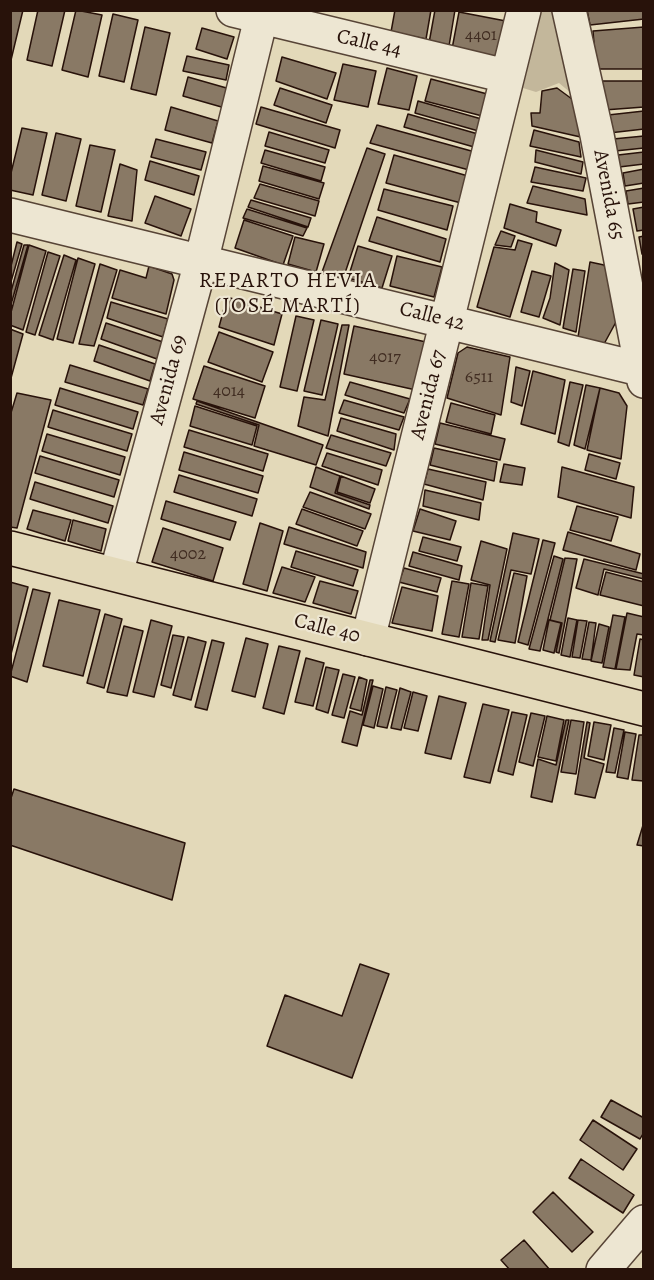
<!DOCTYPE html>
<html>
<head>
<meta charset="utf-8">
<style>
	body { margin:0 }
	#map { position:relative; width:654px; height:1280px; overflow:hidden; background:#e3d9b9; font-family:Alegreya,serif }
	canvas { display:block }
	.frame { position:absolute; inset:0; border:12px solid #28120a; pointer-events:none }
</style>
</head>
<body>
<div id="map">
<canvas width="654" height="1280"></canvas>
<div class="frame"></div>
</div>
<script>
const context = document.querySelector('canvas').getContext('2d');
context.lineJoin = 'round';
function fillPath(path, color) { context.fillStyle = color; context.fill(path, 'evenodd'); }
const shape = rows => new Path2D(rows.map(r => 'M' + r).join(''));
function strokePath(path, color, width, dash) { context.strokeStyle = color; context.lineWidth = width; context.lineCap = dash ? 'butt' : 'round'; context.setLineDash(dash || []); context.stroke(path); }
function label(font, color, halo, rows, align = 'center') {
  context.font = font + ' Alegreya,serif'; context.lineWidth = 4.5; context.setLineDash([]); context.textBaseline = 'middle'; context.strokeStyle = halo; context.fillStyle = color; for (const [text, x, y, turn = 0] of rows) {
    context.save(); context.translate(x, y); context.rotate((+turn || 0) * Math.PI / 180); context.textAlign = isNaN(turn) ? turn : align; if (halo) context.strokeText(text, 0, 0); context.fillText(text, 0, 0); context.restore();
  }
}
fillPath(shape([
	[541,11,555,11,571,93,559,83,536,92,523,88]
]), '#c3b79b');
const building = shape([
	[10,10,23,10,11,60,10,60,10,10],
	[38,10,65,10,52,66,27,60,38,10],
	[76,10,102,15,88,77,62,70,76,10],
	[395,10,431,10,426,39,391,32,395,10],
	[435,10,455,10,449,46,429,43,435,10],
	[587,10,643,10,644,19,590,25,587,10],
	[459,12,511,22,504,60,452,49,459,12],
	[113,14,138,20,124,82,99,76,113,14],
	[145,27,170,33,156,95,131,89,145,27],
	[644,27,644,69,596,69,593,31,644,27],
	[202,28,234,37,227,59,196,49,202,28],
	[187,56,229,65,226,80,183,71,187,56],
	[282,57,336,73,327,99,276,81,282,57],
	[343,64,376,71,368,107,334,100,343,64],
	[387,68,417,76,409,110,378,104,387,68],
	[188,77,230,89,225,108,183,96,188,77],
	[431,79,491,95,486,117,425,101,431,79],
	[601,81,644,81,644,107,604,110,601,81],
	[280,88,332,105,326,123,274,105,280,88],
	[557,88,576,102,585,138,532,126,531,113,540,113,542,91,557,88],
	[418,101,485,120,482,132,415,113,418,101],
	[171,107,218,121,212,143,165,130,171,107],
	[261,107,340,130,335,148,256,124,261,107],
	[644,111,644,129,609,133,608,115,644,111],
	[408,114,478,134,474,147,404,127,408,114],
	[377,125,475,152,469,170,370,143,377,125],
	[22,128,47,133,33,195,10,190,10,177,22,128],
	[534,130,579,142,581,157,530,146,534,130],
	[269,132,329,150,325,163,265,146,269,132],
	[56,133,81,139,66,201,42,195,56,133],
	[644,136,644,148,615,151,613,139,644,136],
	[156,139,206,152,201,170,151,157,156,139],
	[90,145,115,150,101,212,76,206,90,145],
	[367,148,385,154,343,279,322,272,367,148],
	[265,150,325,167,321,181,261,163,265,150],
	[536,150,583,162,581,174,535,162,536,150],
	[644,152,644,164,619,167,618,155,644,152],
	[394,155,468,176,461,203,386,183,394,155],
	[150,161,199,176,194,195,145,180,150,161],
	[120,164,137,170,132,221,108,216,120,164],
	[263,166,324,183,319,199,259,181,263,166],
	[535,167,586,178,583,191,531,182,535,167],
	[644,169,644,183,625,186,623,173,644,169],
	[260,184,319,201,315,216,254,198,260,184],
	[533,186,585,199,587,215,527,203,533,186],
	[644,188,644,202,628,204,626,191,644,188],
	[384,189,453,206,447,230,378,210,384,189],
	[155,196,191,209,181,236,145,223,155,196],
	[251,200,311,218,308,227,248,207,251,200],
	[510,204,537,212,536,222,561,230,556,246,504,228,510,204],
	[644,207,644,230,637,231,633,209,644,207],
	[247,209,307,228,303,236,243,218,247,209],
	[377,217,446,239,440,262,369,241,377,217],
	[244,220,293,236,283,265,235,248,244,220],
	[501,231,515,236,511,247,495,245,501,231],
	[644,236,644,254,642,254,639,237,644,236],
	[295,237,324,244,316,272,288,264,295,237],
	[518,240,532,244,510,317,477,307,494,247,515,250,518,240],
	[17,242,22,244,10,285,10,270,17,242],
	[24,245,28,245,10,308,10,295,24,245],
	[29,245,46,251,23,330,10,325,10,316,29,245],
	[358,246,392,256,382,288,348,278,358,246],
	[48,252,60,256,35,335,26,332,48,252],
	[64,255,76,260,53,340,39,335,64,255],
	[397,256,442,267,434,297,390,286,397,256],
	[78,258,95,264,73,343,57,339,78,258],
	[590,262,604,265,611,282,616,322,604,344,578,337,590,262],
	[555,263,569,270,560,325,543,318,550,298,555,263],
	[100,264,117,270,94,346,79,344,100,264],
	[149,266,172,274,174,280,166,314,112,298,120,270,146,278,149,266],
	[573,269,585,271,576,332,563,328,573,269],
	[532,271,551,276,539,317,521,312,532,271],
	[227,297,282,314,274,345,219,327,227,297],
	[111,302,168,319,163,337,107,318,111,302],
	[296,316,314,320,297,391,280,387,296,316],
	[321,320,338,324,322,395,304,391,321,320],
	[106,323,163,342,157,359,101,339,106,323],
	[342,325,349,325,328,436,298,426,304,397,325,400,342,325],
	[354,326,426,342,416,390,344,374,354,326],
	[10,329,23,334,11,378,10,378,10,329],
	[219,332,273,352,262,382,208,362,219,332],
	[99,345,155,364,150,381,94,361,99,345],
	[467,347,510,357,501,415,447,398,458,353,467,347],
	[70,365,148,389,143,405,65,382,70,365],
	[204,366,265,386,255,418,193,399,204,366],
	[516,367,530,371,522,406,511,402,516,367],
	[533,371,565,380,555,434,521,424,533,371],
	[350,382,410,399,404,413,345,395,350,382],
	[570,382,583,385,569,446,558,442,570,382],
	[586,385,600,388,585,449,574,445,586,385],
	[60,388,138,412,133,429,55,405,60,388],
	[600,388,619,393,627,406,621,459,587,450,600,388],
	[17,393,51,400,17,528,10,527,10,416,17,393],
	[344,400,404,417,399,430,339,413,344,400],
	[197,401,323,445,316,465,254,446,259,425,196,404,197,401],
	[451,403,495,415,491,434,446,422,451,403],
	[195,406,257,426,252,445,190,426,195,406],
	[53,410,132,434,127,451,48,427,53,410],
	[341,418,396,434,394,450,337,431,341,418],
	[440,423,505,439,500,460,435,444,440,423],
	[189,430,268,454,263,471,184,447,189,430],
	[47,434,125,457,120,475,42,451,47,434],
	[331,435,391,453,386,466,326,448,331,435],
	[434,448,497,462,494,481,430,465,434,448],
	[184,452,263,476,258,493,179,470,184,452],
	[327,453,382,470,378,485,322,466,327,453],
	[589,454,620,463,616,479,585,470,589,454],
	[40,456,119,480,114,497,35,473,40,456],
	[504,464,525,468,522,485,500,482,504,464],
	[316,467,340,476,335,493,370,505,369,509,310,487,316,467],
	[562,467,634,487,631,518,558,497,562,467],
	[428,469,486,482,483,500,424,484,428,469],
	[179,475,257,499,252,516,174,492,179,475],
	[341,476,375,489,370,503,337,492,341,476],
	[35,482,113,506,108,523,30,499,35,482],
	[425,490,481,503,479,520,423,506,425,490],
	[310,492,371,514,365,529,303,507,310,492],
	[166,501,236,522,230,540,161,519,166,501],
	[577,506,618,517,611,541,570,530,577,506],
	[302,509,363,531,357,546,296,524,302,509],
	[420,509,456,521,450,540,413,531,420,509],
	[33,510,71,520,65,541,27,529,33,510],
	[73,520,106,529,101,551,68,541,73,520],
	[260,523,283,531,267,591,243,584,260,523],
	[289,527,366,552,363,568,284,544,289,527],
	[163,528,223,548,213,581,152,562,163,528],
	[568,532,640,554,636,570,563,550,568,532],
	[513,533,539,539,531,574,511,570,495,642,490,641,513,533],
	[423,537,461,547,457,561,419,551,423,537],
	[543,540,555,543,528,645,518,642,543,540],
	[481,541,507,549,488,640,482,640,490,585,471,580,481,541],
	[296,551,358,570,353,586,291,567,296,551],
	[413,552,462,566,459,580,409,566,413,552],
	[554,556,563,559,540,651,529,649,554,556],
	[565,558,577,559,559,653,556,652,562,623,550,620,565,558],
	[584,559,644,574,644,579,604,569,598,595,576,588,584,559],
	[282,567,315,577,305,602,273,593,282,567],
	[404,568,441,578,437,592,399,582,404,568],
	[606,572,644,582,644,606,600,595,606,572],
	[514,573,527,576,515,643,498,640,514,573],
	[320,581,358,591,351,614,313,603,320,581],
	[452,581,469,584,459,637,442,634,452,581],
	[10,582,28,587,10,658,10,582],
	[471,583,488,586,479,639,462,637,471,583],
	[402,587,438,596,432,631,392,623,402,587],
	[33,589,50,593,27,682,10,676,33,589],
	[59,600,100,610,83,676,43,666,59,600],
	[627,613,644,617,644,635,637,634,630,670,616,669,627,613],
	[105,614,122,619,104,688,87,683,105,614],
	[613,615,625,617,615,669,603,667,613,615],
	[568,618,577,620,570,657,561,655,568,618],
	[151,620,172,626,154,697,133,692,151,620],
	[549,620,561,623,554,653,543,650,549,620],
	[578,620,587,621,580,658,572,657,578,620],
	[589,622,596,623,591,660,582,659,589,622],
	[599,624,609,627,602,663,591,661,599,624],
	[124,626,143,631,127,696,107,692,124,626],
	[173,635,184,637,171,688,161,685,173,635],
	[188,637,206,642,191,700,173,695,188,637],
	[246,638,268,644,255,697,232,691,246,638],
	[640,639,644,640,644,677,634,675,640,639],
	[212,640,224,643,207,710,195,707,212,640],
	[279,646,300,651,284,714,263,708,279,646],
	[306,658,324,663,313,706,295,702,306,658],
	[326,667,339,670,328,713,316,709,326,667],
	[343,674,355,677,344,718,332,715,343,674],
	[359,677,367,680,361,711,350,708,359,677],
	[370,680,373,680,357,746,342,742,350,711,362,715,370,680],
	[373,686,383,689,374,728,363,725,373,686],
	[386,687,397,690,387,728,377,726,386,687],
	[400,688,411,692,401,730,391,728,400,688],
	[413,692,427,696,418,731,404,728,413,692],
	[439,696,466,703,451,759,425,753,439,696],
	[483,704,509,710,490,783,464,777,483,704],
	[512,712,527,715,513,775,498,771,512,712],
	[531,713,545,716,533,766,519,762,531,713],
	[547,716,564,720,556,761,538,757,547,716],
	[566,720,569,720,552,802,531,797,538,759,556,765,566,720],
	[571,720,584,722,576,774,561,772,571,720],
	[587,722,590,723,584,758,604,764,595,798,575,794,587,722],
	[594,722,611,725,604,760,588,756,594,722],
	[614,728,624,730,615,773,606,772,614,728],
	[625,732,636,734,628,779,617,777,625,732],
	[639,735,644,735,644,781,632,780,639,735],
	[14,789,185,843,172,900,10,845,10,801,14,789],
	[644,822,644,846,637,845,644,822],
	[360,964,389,974,352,1078,267,1046,285,995,342,1016,360,964],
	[611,1100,644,1118,644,1132,640,1139,601,1117,611,1100],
	[593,1120,637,1149,623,1170,580,1140,593,1120],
	[581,1159,634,1195,623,1213,569,1178,581,1159],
	[553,1192,593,1232,572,1252,533,1212,553,1192],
	[524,1240,550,1270,510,1270,501,1260,524,1240]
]);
fillPath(building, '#897965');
strokePath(building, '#28120a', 1.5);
const minor = shape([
	[233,10,506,76],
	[569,10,597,135,644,381],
	[10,215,644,370],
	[116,574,201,262,263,10],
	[368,639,524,10],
	[603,1270,644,1222]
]);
const major = shape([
	[10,548,644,709]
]);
strokePath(minor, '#574436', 36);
strokePath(major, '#28120a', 36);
strokePath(minor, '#ede6d2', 33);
strokePath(major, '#e3d9b9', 33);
label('18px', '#402c21', null, [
	["4401",481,36],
	["4017",385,358],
	["6511",479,378],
	["4014",229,392],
	["4002",188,555]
]);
label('21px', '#28120a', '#ede6d2', [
	["Calle 44",369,44,13],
	["Avenida 65",608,195,79],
	["Calle 42",432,317,14],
	["Avenida 69",169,380,-75],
	["Avenida 67",429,395,-76],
	["Calle 40",327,629,14]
]);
context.letterSpacing = '1.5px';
label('22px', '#28120a', '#ede6d2', [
	["REPARTO HEVIA",288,282],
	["(JOSÉ MARTÍ)",288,307]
]);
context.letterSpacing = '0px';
</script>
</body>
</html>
